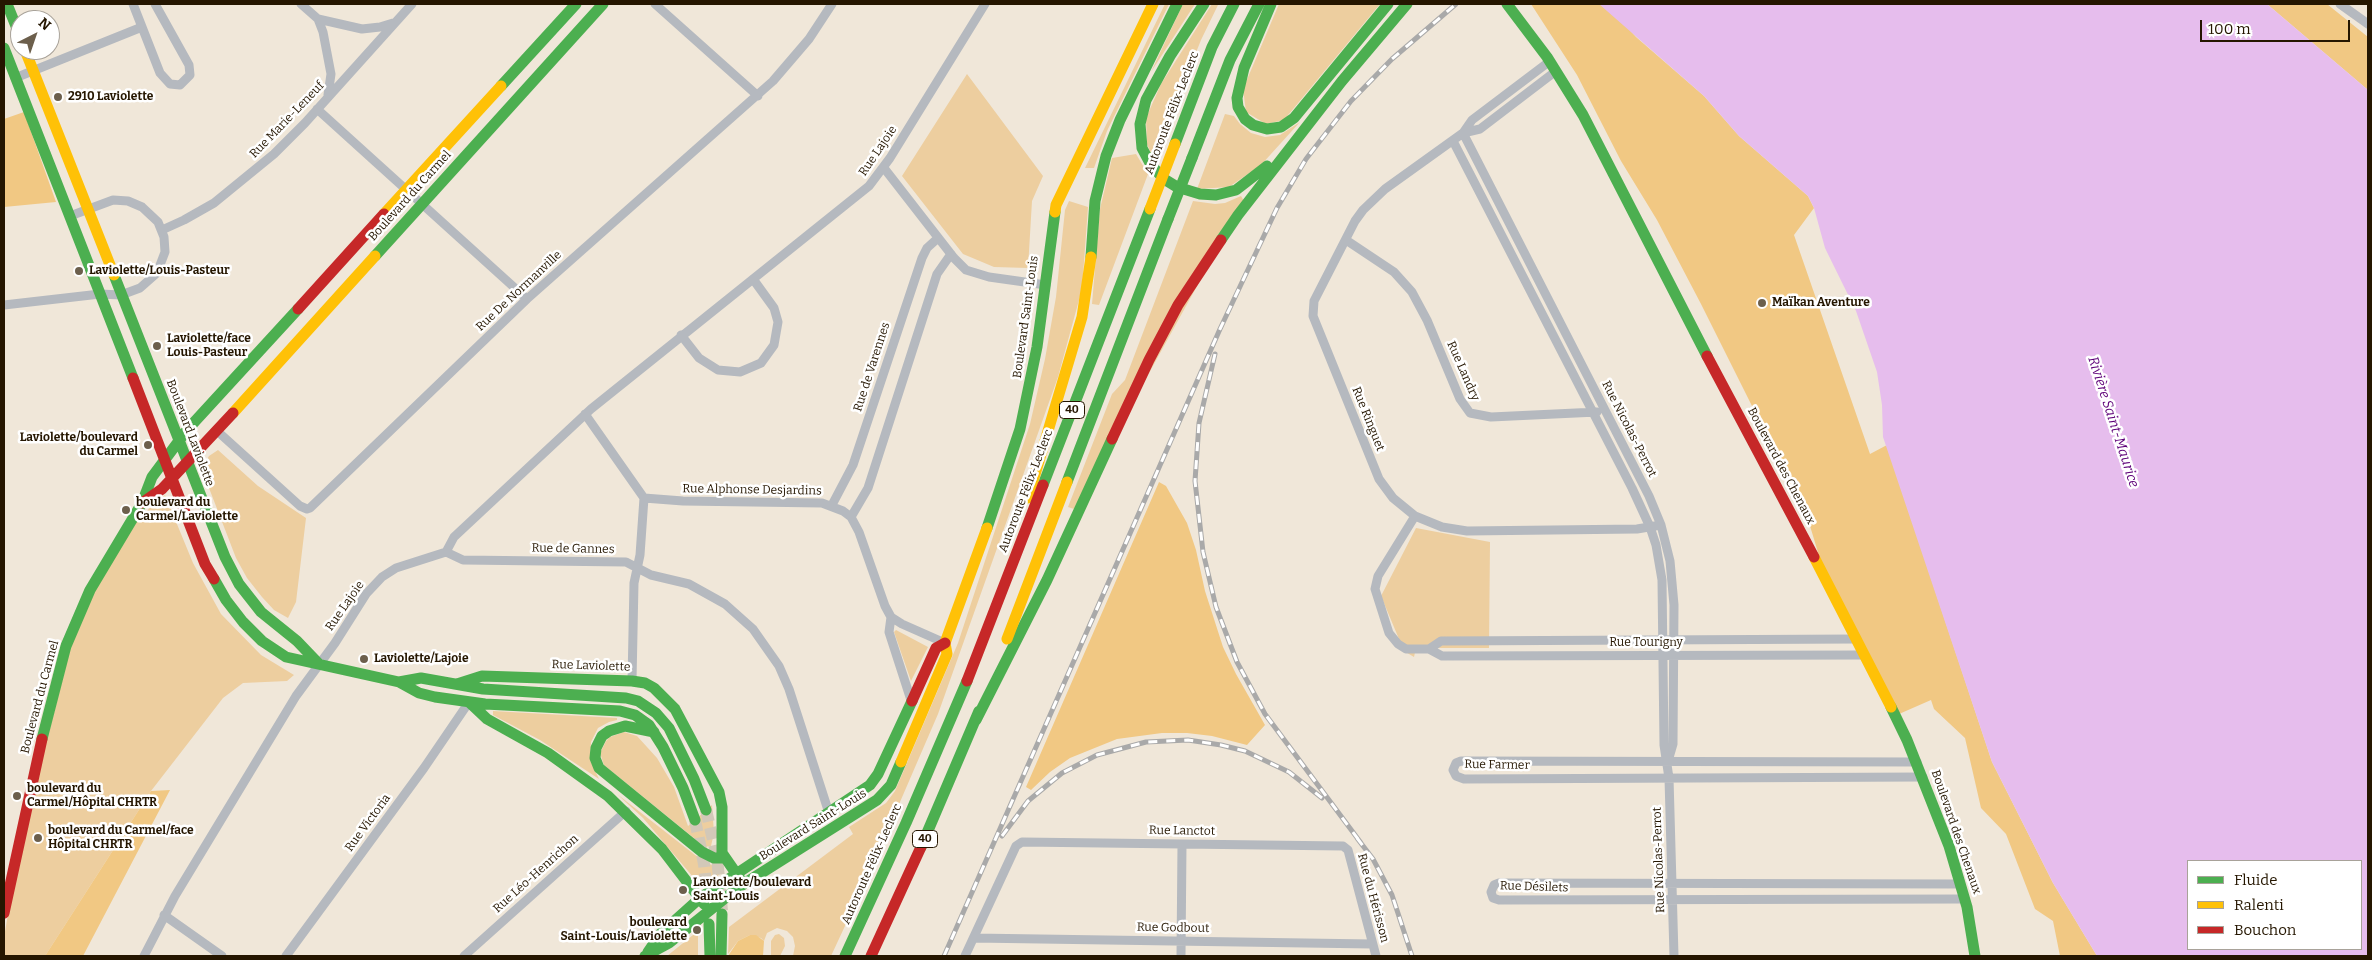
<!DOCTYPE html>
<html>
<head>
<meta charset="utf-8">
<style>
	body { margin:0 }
	#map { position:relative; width:2372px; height:960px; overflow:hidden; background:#f0e7d9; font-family:Bitter,serif }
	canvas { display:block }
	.frame { position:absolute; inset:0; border:5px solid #251600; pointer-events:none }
	.legend { position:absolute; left:2187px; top:860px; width:175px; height:90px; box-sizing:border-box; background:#fff; border:1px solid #a8a299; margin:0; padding:6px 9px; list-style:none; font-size:15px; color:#251600 }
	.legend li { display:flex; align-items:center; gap:10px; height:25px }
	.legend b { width:25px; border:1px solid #a8a299 }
	.north { position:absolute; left:10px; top:10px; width:50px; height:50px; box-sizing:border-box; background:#fff; border:1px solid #a8a299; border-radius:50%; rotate:41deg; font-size:14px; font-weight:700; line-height:20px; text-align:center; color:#251600 }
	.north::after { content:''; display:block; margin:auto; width:18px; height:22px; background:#6c5f4c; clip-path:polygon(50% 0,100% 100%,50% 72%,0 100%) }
	.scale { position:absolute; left:2200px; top:20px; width:150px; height:22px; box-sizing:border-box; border:2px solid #251600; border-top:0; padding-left:6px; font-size:15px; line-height:18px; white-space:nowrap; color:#251600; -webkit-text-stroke:4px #fff; paint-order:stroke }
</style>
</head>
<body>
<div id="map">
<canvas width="2372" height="960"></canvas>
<div class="frame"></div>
<ul class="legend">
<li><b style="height:6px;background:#4caf50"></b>Fluide</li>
<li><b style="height:6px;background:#ffc107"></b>Ralenti</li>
<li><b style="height:6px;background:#c62828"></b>Bouchon</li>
</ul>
<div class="north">N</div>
<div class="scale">100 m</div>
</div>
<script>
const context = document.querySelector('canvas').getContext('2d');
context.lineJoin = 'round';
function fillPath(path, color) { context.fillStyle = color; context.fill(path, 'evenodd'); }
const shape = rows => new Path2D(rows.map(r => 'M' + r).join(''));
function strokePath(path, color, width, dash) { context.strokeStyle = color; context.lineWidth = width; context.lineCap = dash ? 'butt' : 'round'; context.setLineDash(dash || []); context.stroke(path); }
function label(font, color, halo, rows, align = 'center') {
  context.font = font + ' Bitter,serif'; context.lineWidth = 5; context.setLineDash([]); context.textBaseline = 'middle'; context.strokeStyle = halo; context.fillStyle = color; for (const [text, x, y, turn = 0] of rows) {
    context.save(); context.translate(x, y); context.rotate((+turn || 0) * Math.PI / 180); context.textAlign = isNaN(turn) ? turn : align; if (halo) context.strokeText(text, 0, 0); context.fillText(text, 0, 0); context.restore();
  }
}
fillPath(shape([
	[1165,4,1169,4,1107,131,1094,168,1085,168],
	[1183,4,1195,4,1151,72],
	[1212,4,1218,5,1201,40,1163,135,1152,156,1147,144,1146,118,1161,84],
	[1279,4,1380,4,1284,120,1266,124,1246,112,1243,89],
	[967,74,1043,176,1032,201,1028,268,994,267,963,254,902,176],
	[1225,114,1234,116,1240,124,1251,133,1265,137,1280,135,1300,122,1261,165,1229,187,1197,189],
	[1136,154,1148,174,1099,305,1092,304,1100,209,1112,158],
	[1241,196,1244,201,1074,509,1068,507,1112,394,1125,380,1193,201,1215,204,1225,203],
	[1069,201,1088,207,1082,289,1058,377,938,714,865,883,831,956,793,956,795,946,793,937,787,931,777,928,767,933,764,941,761,938,750,935,738,941,728,954,729,927,853,834,849,827,886,803,895,791,958,643,1030,424,1045,359,1056,297,1065,210],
	[218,450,258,486,306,518,296,602,288,618,274,610,262,597,247,578,236,558,204,475,203,466,209,456],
	[165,495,193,563,221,614,261,655,294,675,287,681,243,683,223,698,151,791,45,956,4,956,4,937,21,841,72,642,91,597,130,525],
	[1416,528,1490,542,1489,648,1416,648,1414,657,1404,651,1381,596],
	[896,630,928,647,911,681,894,632],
	[493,711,617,718,617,720,609,722,598,728,591,742,590,760,599,779,540,740,493,715],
	[624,732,637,736,657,758,674,787,688,826,712,805,714,833,711,846,705,847,604,765,600,753,606,741,610,737],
	[617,794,695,855,723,872,706,884,699,884,643,818],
	[698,931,698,955,703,956,667,956],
	[779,934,784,938,785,946,780,956,771,956,771,941,775,935]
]), '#edce9f');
fillPath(shape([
	[1531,4,1607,4,1636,37,1704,96,1739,136,1808,196,1814,208,1794,235,1870,454,1887,445,1992,762,2053,883,2097,956,2060,956,2053,921,2035,909,2006,834,1981,808,1965,738,1934,709,1931,700,1899,714,1833,602,1807,516,1701,304,1657,220,1621,161,1577,75],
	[2267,4,2327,4,2368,37,2368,90],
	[24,112,56,202,4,207,4,119],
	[1159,482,1166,486,1187,523,1196,550,1205,591,1223,647,1236,674,1265,725,1247,745,1212,736,1187,733,1162,733,1117,739,1070,758,1050,772,1031,790,1026,787],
	[170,790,83,956,45,956,151,791],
	[750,935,756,935,764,941,763,956,728,956,738,941]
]), '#f1c883');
fillPath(shape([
	[1599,4,2267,4,2368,90,2368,956,2097,956,2053,883,1992,762,1883,437,1882,405,1877,372,1856,311,1825,248,1814,208,1808,196,1739,136,1704,96],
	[2188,861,2361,861,2361,949,2188,949]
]), '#e6bded');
strokePath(shape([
	[706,810,717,857,722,911],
	[695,820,704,864,708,901]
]), '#d2c8b8', 12, [12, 6]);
strokePath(shape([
	[133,4,160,73,170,84,180,85,190,75,189,65,155,4],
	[301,4,318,19,323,32,331,74,328,95],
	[655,4,758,96],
	[2340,4,2368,24],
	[318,19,362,29,380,27,393,23],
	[1550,61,1472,120,1463,133,1385,189,1363,210,1355,221,1314,301,1313,316,1379,479,1393,498,1415,516,1442,527,1467,531,1637,529,1661,525],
	[15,78,142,27],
	[317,109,527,299],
	[1463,133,1649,496,1661,525,1670,561,1674,605,1673,744,1668,761],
	[1463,133,1480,129,1556,71],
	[1453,141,1632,488,1650,527,1656,545,1662,580,1664,745,1669,778,1674,956],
	[884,168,954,258,966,270,989,277,1046,285],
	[162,230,184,220,214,203,274,154,305,123,412,4],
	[1346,240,1394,272,1412,292,1427,320,1460,399,1470,413,1491,417,1597,412],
	[4,305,100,294,121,295,140,288,157,273,165,252,164,237,158,222,142,207,128,201,113,200,70,216],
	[681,335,699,358,718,370,740,372,761,363,774,345,778,322,774,308,753,279],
	[585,414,644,498,683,501,822,503,843,511,851,517,859,532,885,606,891,617,902,624,945,643],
	[216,430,300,506,307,509,310,508,527,299,773,81,809,39,832,4],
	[832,505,853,465,922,258,927,248,938,238],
	[1415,516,1378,576,1375,589,1389,633,1398,644,1406,649,1429,649,1442,656,1865,655],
	[851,517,868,488,937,274,951,254],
	[446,552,463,560,626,562,651,575,689,584,725,604,753,629,779,666,789,689,829,813],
	[891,617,889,632,911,700],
	[1429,649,1441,641,1857,639],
	[632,681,634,583,640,555,644,498],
	[1917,762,1461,761,1456,763,1453,770,1456,776,1464,779,1923,777],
	[1960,884,1499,883,1494,885,1491,892,1493,898,1499,900,1965,899],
	[164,915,222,956],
	[974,938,1372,944],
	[144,956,175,896,296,696,335,643,366,594,382,577,396,568,446,552,454,537,591,409,869,186,890,158,985,4],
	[286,956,424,768,469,702],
	[464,956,626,811],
	[965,956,1016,846,1022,842,1343,846,1348,850,1376,956],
	[1181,956,1182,844]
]), '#b5b9bf', 9);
strokePath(shape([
	[7,4,20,36],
	[1204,4,1170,56,1146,100,1140,124,1142,148,1151,165,1164,179,1177,187,1200,194,1216,195,1236,190,1267,166],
	[1271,4,1244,68,1237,98,1238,107,1245,119,1253,125,1267,129,1281,127,1294,118,1388,4],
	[1507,4,1547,57,1583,115,1707,356],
	[4,48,133,378],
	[501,86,576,4],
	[1175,144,1212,47,1234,4],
	[1192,158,1230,60,1259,4],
	[1221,240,1238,215,1342,81,1407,4],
	[375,256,603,4],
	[1091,257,1095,201,1106,156,1120,120,1177,4],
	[114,275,225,557,239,584,261,612,297,641,319,664],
	[1067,482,1168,219],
	[1043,485,1150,209],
	[987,528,1020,429,1037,347,1055,212],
	[214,579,226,600,243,622,262,641,286,657,399,682,419,693,435,697,485,704,620,711,635,715,649,725,663,747,683,788,695,820],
	[399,682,421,678,483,689,626,698,638,701,656,713,669,728,694,779,706,810],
	[457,684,482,676,632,681,645,683,654,688,675,709,719,792,722,807,722,853,740,879],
	[469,702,487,719,548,753,608,796,662,849,704,904],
	[1891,707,1907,740,1949,846,1967,907,1975,956],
	[976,720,1047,580,1112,439],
	[654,732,625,726,609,731,602,736,596,748,595,758,599,768,702,852,714,858,724,858],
	[42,739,66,646,90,590,142,503,152,477,187,430,298,309],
	[921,847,979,711],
	[709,924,710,956],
	[648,952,661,933,700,898,870,785,878,774,912,701],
	[645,956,669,943,739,887,877,800,891,785,901,762],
	[721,956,722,914],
	[845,956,906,823,967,681]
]), '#4caf50', 11);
strokePath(shape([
	[25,50,114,275],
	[1055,212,1056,205,1153,4],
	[384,214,501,86],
	[233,413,375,256],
	[1028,498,1082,317,1091,257],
	[1814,557,1891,707],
	[1007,639,1067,482],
	[901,762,947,654,945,643,987,528]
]), '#ffc107', 11);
strokePath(shape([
	[298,309,384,214],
	[1707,356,1814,557],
	[133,378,205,564,214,579],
	[1112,439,1149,360,1178,305,1221,240],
	[142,503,162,489,233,413],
	[967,681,1043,485],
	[912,701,936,648,945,643],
	[4,913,42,739],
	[871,956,921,847]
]), '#c62828', 11);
const rail = shape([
	[1215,354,1199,423,1195,481,1203,552,1216,607,1237,662,1265,714,1361,843],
	[1002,836,1028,801,1062,773,1097,755,1146,742,1188,740,1221,745,1245,751,1289,772,1322,798],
	[1357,838,1373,859,1392,895,1412,956],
	[944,956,1220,329,1277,208,1306,159,1351,101,1392,59,1456,4]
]);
strokePath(rail, '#a9a9a9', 5);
strokePath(rail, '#fff', 3, [9]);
strokePath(shape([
	[1168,219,1192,158]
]), '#4caf50', 11);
strokePath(shape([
	[1150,209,1175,144]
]), '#ffc107', 11);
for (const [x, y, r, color] of [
	[58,97,5,"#6c5f4c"],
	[79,271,5,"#6c5f4c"],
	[1762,303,5,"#6c5f4c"],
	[157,346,5,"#6c5f4c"],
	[148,445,5,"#6c5f4c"],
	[126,510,5,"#6c5f4c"],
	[364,659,5,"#6c5f4c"],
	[17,796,5,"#6c5f4c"],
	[38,838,5,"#6c5f4c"],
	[683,890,5,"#6c5f4c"],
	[697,930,5,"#6c5f4c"]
]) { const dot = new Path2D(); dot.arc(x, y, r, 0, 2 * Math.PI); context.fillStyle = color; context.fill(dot); strokePath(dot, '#fff', 2); }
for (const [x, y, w] of [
	[1072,410,25],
	[925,839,25]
]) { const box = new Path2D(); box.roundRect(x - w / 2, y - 8.5, w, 17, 4); context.fillStyle = '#fff'; context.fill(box); strokePath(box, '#251600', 1); }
label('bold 11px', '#251600', null, [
	["40",1072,410],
	["40",925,839]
]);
label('bold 12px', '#251600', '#fff', [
	["2910 Laviolette",68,97],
	["Laviolette/Louis-Pasteur",89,271],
	["Maïkan Aventure",1772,303],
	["Laviolette/face",167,339],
	["Louis-Pasteur",167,353],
	["Laviolette/boulevard",138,438,"right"],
	["du Carmel",138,452,"right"],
	["boulevard du",136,503],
	["Carmel/Laviolette",136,517],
	["Laviolette/Lajoie",374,659],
	["boulevard du",27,789],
	["Carmel/Hôpital CHRTR",27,803],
	["boulevard du Carmel/face",48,831],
	["Hôpital CHRTR",48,845],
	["Laviolette/boulevard",693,883],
	["Saint-Louis",693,897],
	["boulevard",687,923,"right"],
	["Saint-Louis/Laviolette",687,937,"right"]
], 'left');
label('12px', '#251600', '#fff', [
	["Autoroute Félix-Leclerc",1172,113,-69],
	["Rue Marie-Leneuf",287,120,-46],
	["Rue Lajoie",878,151,-56],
	["Boulevard du Carmel",410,196,-48],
	["Rue De Normanville",519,291,-43],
	["Boulevard Saint-Louis",1026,317,-82],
	["Rue de Varennes",872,367,-72],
	["Rue Landry",1463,371,66],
	["Rue Ringuet",1368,419,68],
	["Rue Nicolas-Perrot",1629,429,63],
	["Boulevard Laviolette",190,433,69],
	["Boulevard des Chenaux",1781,466,62],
	["Rue Alphonse Desjardins",752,490,1],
	["Autoroute Félix-Leclerc",1026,491,-69],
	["Rue de Gannes",573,549,1],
	["Rue Lajoie",345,606,-55],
	["Rue Tourigny",1646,643],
	["Rue Laviolette",591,666,2],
	["Boulevard du Carmel",40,697,-75],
	["Rue Farmer",1497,765,1],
	["Rue Victoria",368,823,-54],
	["Boulevard Saint-Louis",813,825,-32],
	["Rue Lanctot",1182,831,1],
	["Boulevard des Chenaux",1956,832,71],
	["Rue Nicolas-Perrot",1659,860,-92],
	["Autoroute Félix-Leclerc",872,864,-66],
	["Rue Léo-Henrichon",536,874,-42],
	["Rue Désilets",1534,887,2],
	["Rue du Hérisson",1373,898,75],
	["Rue Godbout",1173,928,1]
]);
label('italic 14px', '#5e0078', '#fff', [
	["Rivière Saint-Maurice",2113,422,72]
]);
</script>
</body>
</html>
